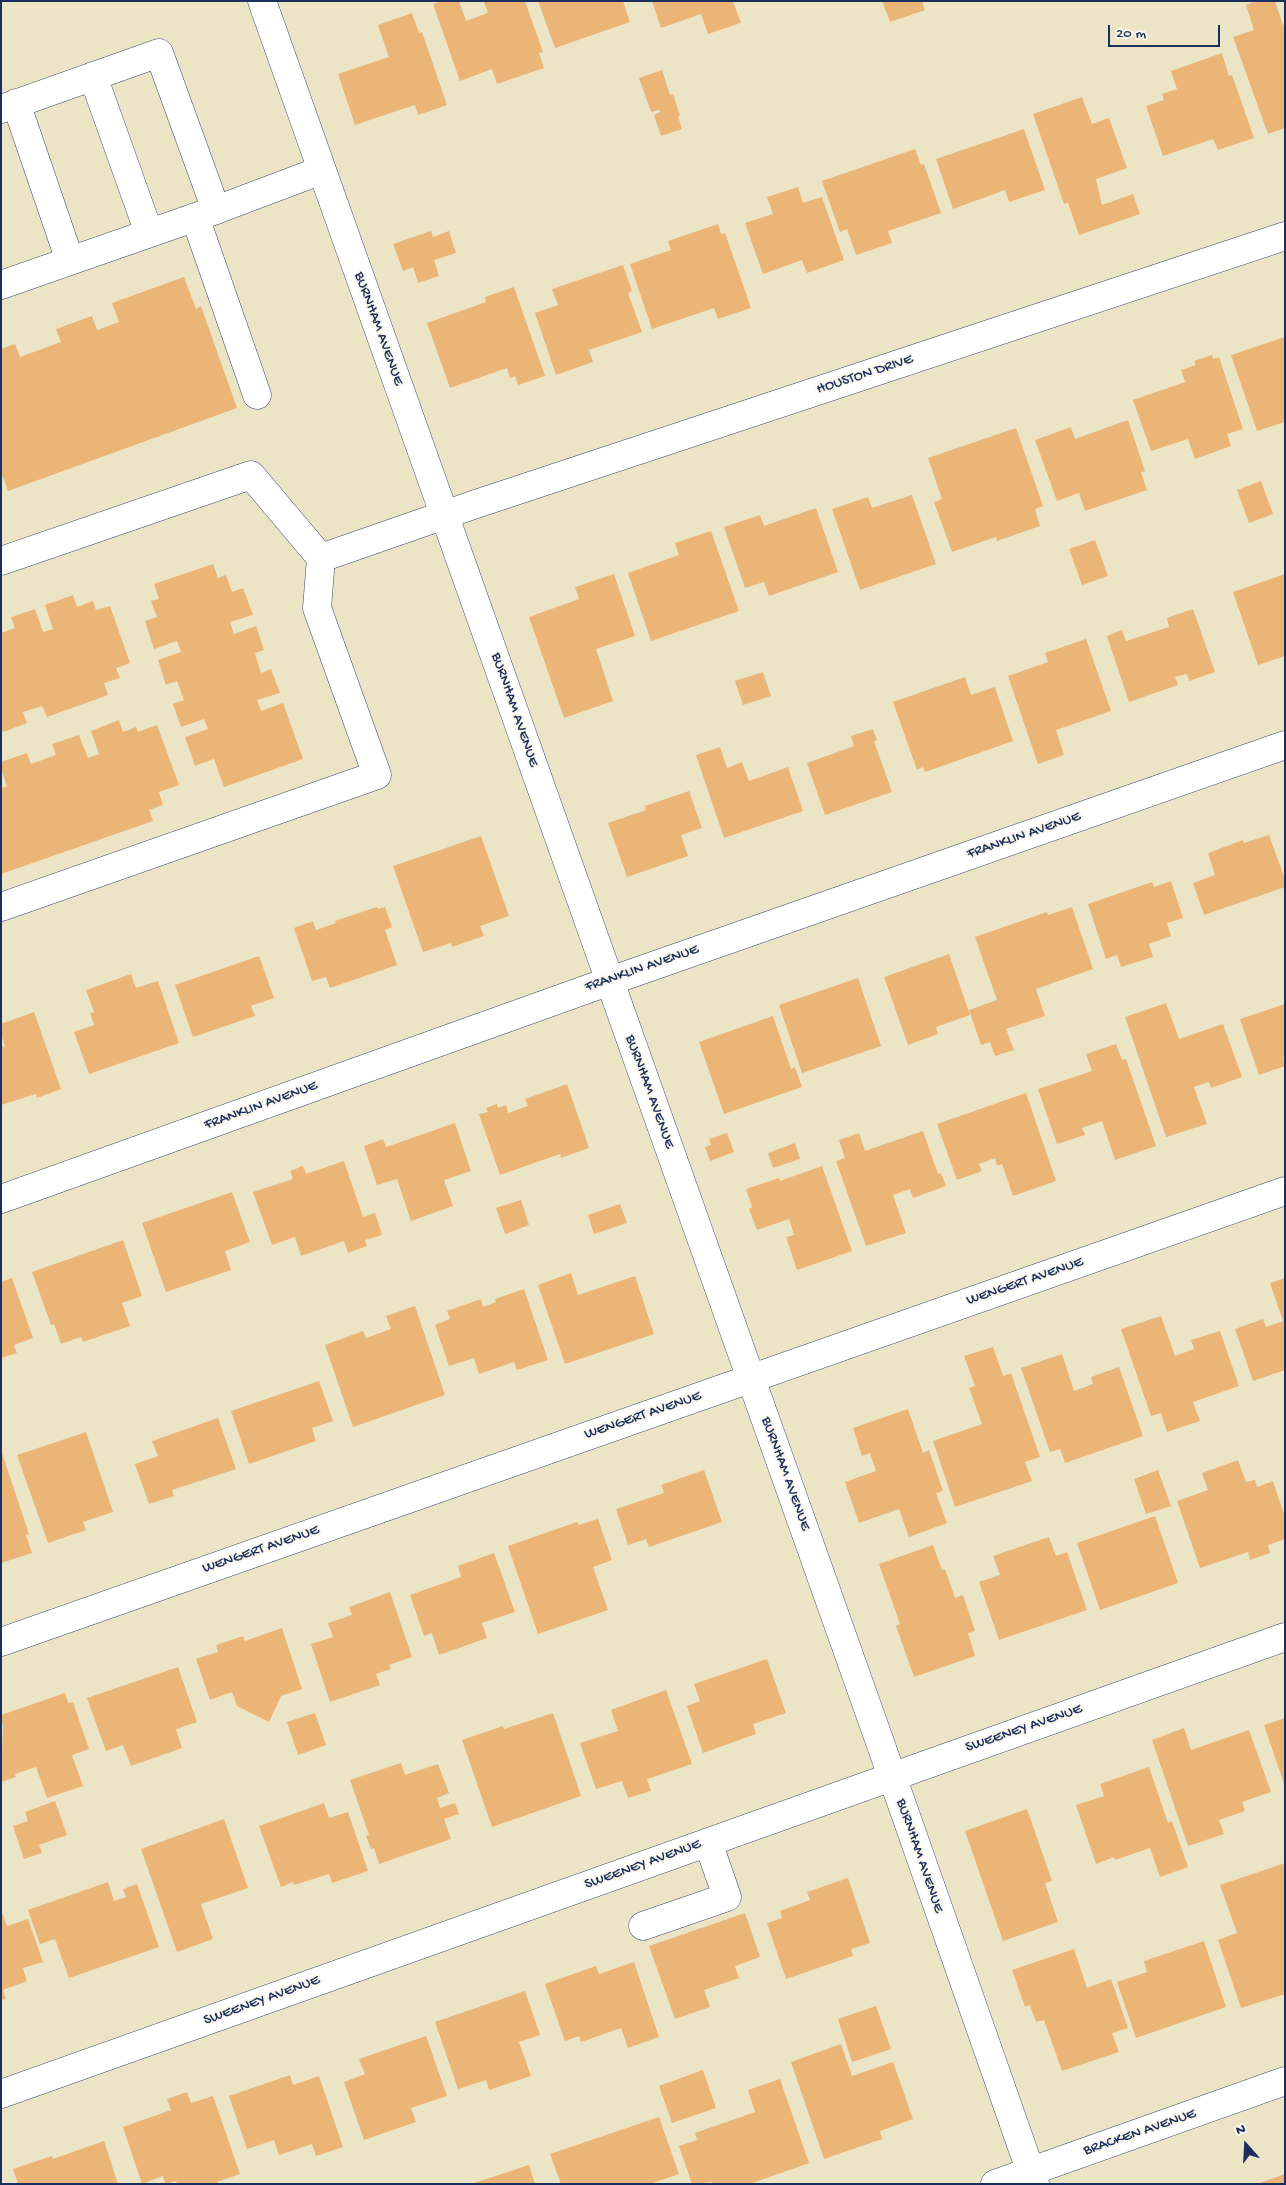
<!DOCTYPE html>
<html>
<head>
<meta charset="utf-8">
<style>
	body { margin:0 }
	#map { position:relative; width:1286px; height:2185px; overflow:hidden; background:#ebe5c6; font-family:"Gochi Hand",sans-serif }
	canvas { display:block }
	.frame { position:absolute; inset:0; border:2px solid #1b2f5e; pointer-events:none }
	.north { position:absolute; left:1221px; top:2120px; width:50px; height:50px; -webkit-text-stroke:4px #fbf7ec; paint-order:stroke; rotate:341deg; font-size:14px; font-weight:700; line-height:20px; text-align:center; color:#1b2f5e }
	.north::after { content:''; display:block; margin:auto; width:18px; height:22px; background:#1b2f5e; clip-path:polygon(50% 0,100% 100%,50% 72%,0 100%) }
	.scale { position:absolute; left:1108px; top:25px; width:112px; height:22px; box-sizing:border-box; border:2px solid #1b2f5e; border-top:0; padding-left:6px; font-size:15px; line-height:18px; white-space:nowrap; color:#1b2f5e; -webkit-text-stroke:4px #fbf7ec; paint-order:stroke }
</style>
</head>
<body>
<div id="map">
<canvas width="1286" height="2185"></canvas>
<div class="frame"></div>
<div class="north">N</div>
<div class="scale">20 m</div>
</div>
<script>
const context = document.querySelector('canvas').getContext('2d');
context.lineJoin = 'round';
function fillPath(path, color) { context.fillStyle = color; context.fill(path, 'evenodd'); }
const shape = rows => new Path2D(rows.map(r => 'M' + r).join(''));
function strokePath(path, color, width, dash) { context.strokeStyle = color; context.lineWidth = width; context.lineCap = dash ? 'butt' : 'round'; context.setLineDash(dash || []); context.stroke(path); }
function label(font, color, halo, rows, align = 'center') {
  context.font = font + ' "Gochi Hand",sans-serif'; context.lineWidth = 4; context.setLineDash([]); context.textBaseline = 'middle'; context.strokeStyle = halo; context.fillStyle = color; for (const [text, x, y, turn = 0] of rows) {
    context.save(); context.translate(x, y); context.rotate((+turn || 0) * Math.PI / 180); context.textAlign = isNaN(turn) ? turn : align; if (halo) context.strokeText(text, 0, 0); context.fillText(text, 0, 0); context.restore();
  }
}
fillPath(shape([
	[441,1,459,1,466,21,488,13,484,2,487,1,525,1,543,52,539,53,544,68,497,84,492,69,460,81,433,4],
	[538,1,623,1,630,22,555,48],
	[652,1,733,1,741,23,708,34,701,14,661,28],
	[882,1,922,1,925,10,890,22],
	[1256,1,1275,1,1283,25,1285,24,1285,128,1268,134,1233,37,1254,30,1246,5],
	[412,13,419,33,422,32,447,105,418,115,415,105,355,125,338,74,389,57,378,25],
	[1222,53,1229,76,1232,75,1254,138,1218,150,1213,139,1163,156,1146,106,1164,100,1162,94,1177,89,1171,71],
	[662,70,670,95,673,94,680,116,678,116,682,129,661,136,654,115,660,112,659,110,651,112,639,78],
	[1082,97,1092,124,1109,118,1127,168,1096,179,1102,205,1133,194,1140,214,1079,235,1068,203,1064,204,1033,114],
	[1024,129,1045,190,1009,202,1005,190,953,209,936,159],
	[915,149,921,165,924,164,941,213,888,231,892,243,856,255,847,229,840,232,822,181],
	[798,187,803,203,822,197,844,260,807,273,802,260,763,274,745,223,773,214,767,197],
	[718,224,721,234,725,233,751,308,718,319,714,308,652,329,630,264,671,250,668,241],
	[431,231,433,237,449,231,456,253,434,260,439,276,418,283,413,267,403,271,393,244],
	[623,265,632,291,628,293,642,332,589,350,593,362,556,375,535,313,558,305,552,289],
	[184,277,196,309,201,306,237,408,8,491,1,472,1,349,15,344,20,357,61,342,56,329,92,316,97,330,119,322,112,303],
	[514,287,545,376,518,385,515,376,510,378,507,368,450,388,427,323,486,302,485,297],
	[1285,337,1285,422,1257,431,1231,355],
	[1212,355,1213,359,1219,357,1243,429,1227,434,1231,446,1195,459,1188,439,1151,451,1133,400,1185,382,1181,370,1196,365,1194,361],
	[1128,420,1145,471,1141,472,1147,490,1085,511,1079,493,1057,501,1035,440,1071,427,1075,439],
	[1016,428,1043,506,1035,509,1040,526,997,541,996,537,952,552,934,502,942,499,928,458],
	[1261,481,1273,514,1249,523,1237,490],
	[912,495,936,564,860,590,832,509,868,497,872,508],
	[816,508,838,572,769,596,764,582,745,588,724,527,760,515,764,526],
	[711,531,739,611,651,641,628,573,679,555,675,543],
	[1095,540,1108,576,1082,585,1069,549],
	[213,564,218,578,226,575,232,592,243,588,253,615,230,622,234,634,256,626,264,650,255,653,261,673,271,669,280,693,257,700,261,711,283,703,303,759,224,787,214,759,195,766,185,737,208,729,204,719,181,727,173,704,184,700,177,681,166,685,158,660,181,652,177,641,154,649,145,621,157,617,151,601,159,599,154,584],
	[614,574,635,636,596,649,613,701,564,718,529,617,579,599,575,587],
	[1285,574,1285,656,1258,665,1233,592],
	[73,595,77,607,93,601,96,610,110,606,130,663,116,668,120,678,104,683,108,695,47,717,42,706,23,712,27,723,3,732,1,726,1,633,15,628,11,617,35,609,43,632,53,629,45,605],
	[1193,609,1215,672,1189,681,1187,674,1175,677,1178,685,1129,702,1107,636,1122,630,1126,641,1169,627,1167,618],
	[1086,639,1111,711,1056,730,1064,755,1038,764,1008,676,1048,662,1045,653],
	[763,672,771,696,743,705,735,681],
	[965,677,971,695,995,687,1013,741,925,772,923,767,917,770,893,702],
	[119,720,123,732,136,727,138,732,157,725,179,785,159,792,163,805,149,810,153,821,1,874,1,788,7,786,1,769,1,762,27,753,31,764,56,755,52,744,79,735,88,758,99,754,91,731],
	[873,729,877,740,874,741,892,792,825,815,807,763,854,746,851,736],
	[720,747,727,768,742,762,749,781,788,767,803,811,724,838,696,755],
	[689,791,702,828,681,835,688,856,627,877,608,823,646,810,645,806],
	[1269,835,1285,879,1285,887,1204,915,1193,883,1215,875,1208,853,1243,840,1244,843],
	[481,836,509,916,480,926,484,936,452,947,451,943,423,952,393,866],
	[1171,881,1183,918,1167,923,1171,936,1149,944,1153,957,1121,967,1117,955,1106,959,1088,904,1152,882,1154,887],
	[377,907,378,909,385,907,392,927,385,930,397,965,330,988,326,977,312,981,294,928,313,921,316,930,336,923,335,921],
	[1072,907,1093,969,1036,989,1045,1016,1006,1029,1014,1050,995,1056,990,1042,981,1045,969,1010,997,1000,975,937,1047,912,1048,915],
	[949,954,970,1015,936,1027,938,1034,908,1045,884,977],
	[259,956,274,998,251,1006,255,1016,193,1037,175,985],
	[131,974,136,988,158,981,179,1043,89,1074,74,1032,94,1025,90,1013,94,1012,86,990],
	[858,978,881,1046,802,1073,779,1005],
	[1166,1003,1179,1039,1223,1024,1242,1077,1211,1088,1209,1082,1194,1087,1207,1124,1166,1137,1125,1017],
	[1285,1004,1285,1056,1283,1057,1285,1066,1259,1075,1240,1019],
	[34,1012,61,1089,37,1098,36,1094,1,1105,1,1047,5,1046,1,1035,1,1024],
	[773,1016,791,1069,795,1067,802,1087,724,1114,699,1042],
	[1116,1044,1122,1060,1126,1059,1156,1146,1115,1160,1102,1121,1082,1128,1085,1135,1057,1144,1038,1089,1092,1071,1086,1054],
	[567,1084,589,1148,561,1158,560,1154,500,1175,479,1114,488,1112,486,1108,497,1104,498,1108,506,1105,508,1113,528,1106,525,1099],
	[1026,1093,1056,1181,1013,1196,1002,1164,997,1166,995,1158,979,1164,982,1171,957,1180,937,1124],
	[455,1123,471,1171,444,1180,453,1206,411,1221,397,1179,377,1185,364,1146,383,1139,386,1147],
	[923,1131,938,1174,941,1173,946,1186,913,1198,910,1189,893,1195,906,1233,866,1246,836,1161,845,1158,839,1140,859,1133,865,1151],
	[727,1133,734,1152,710,1161,705,1147,711,1145,709,1139],
	[795,1143,800,1159,773,1168,768,1153],
	[344,1161,363,1217,375,1213,382,1235,365,1240,367,1246,348,1253,344,1241,301,1256,295,1237,272,1245,253,1192,293,1179,290,1171,303,1166,306,1174],
	[822,1166,852,1251,797,1270,786,1237,794,1235,789,1219,757,1230,749,1209,752,1207,746,1189,779,1178,780,1181],
	[232,1192,250,1242,225,1251,231,1270,166,1292,142,1223],
	[521,1200,529,1225,505,1234,496,1208],
	[620,1204,627,1223,594,1234,588,1215],
	[123,1240,142,1296,122,1303,130,1326,83,1342,81,1337,61,1344,54,1324,51,1325,32,1272],
	[571,1273,578,1295,635,1276,654,1334,565,1364,538,1285],
	[12,1278,33,1338,14,1345,17,1353,1,1358,1,1282],
	[1285,1278,1285,1370,1253,1381,1235,1329,1263,1319,1266,1327,1283,1321,1270,1283],
	[524,1289,548,1360,517,1370,514,1362,479,1374,474,1358,449,1366,435,1325,450,1319,447,1311,481,1299,483,1307,496,1302,495,1299],
	[415,1306,445,1395,353,1427,325,1345,363,1331,366,1338,391,1329,386,1316],
	[1161,1316,1175,1356,1194,1349,1191,1340,1220,1331,1239,1386,1193,1402,1200,1421,1167,1432,1161,1413,1151,1416,1121,1329],
	[993,1347,1003,1376,1011,1373,1040,1457,1025,1462,1032,1481,955,1507,933,1441,982,1424,969,1388,975,1386,964,1356],
	[1062,1354,1074,1391,1093,1384,1091,1377,1119,1367,1143,1436,1065,1463,1060,1449,1050,1452,1021,1368],
	[319,1381,333,1421,312,1428,316,1441,249,1464,231,1411],
	[908,1409,923,1453,929,1450,943,1491,936,1493,947,1523,909,1537,899,1509,859,1523,845,1482,876,1471,870,1453,862,1456,853,1428],
	[218,1418,236,1469,172,1490,174,1496,149,1504,135,1464,158,1456,152,1441],
	[86,1432,113,1512,83,1522,86,1530,48,1543,17,1455],
	[2,1453,29,1534,26,1535,32,1553,1,1563],
	[1238,1460,1246,1482,1255,1480,1257,1487,1273,1481,1285,1517,1285,1539,1268,1545,1270,1553,1250,1560,1248,1552,1200,1568,1177,1501,1208,1490,1202,1473],
	[704,1470,722,1522,649,1547,646,1539,628,1545,616,1509,664,1493,661,1485],
	[1158,1470,1171,1506,1146,1514,1134,1479],
	[1155,1516,1178,1583,1100,1610,1077,1543],
	[598,1519,612,1560,593,1567,608,1610,538,1634,508,1546,577,1522,579,1525],
	[1049,1537,1056,1556,1067,1552,1087,1610,999,1640,979,1582,1000,1575,993,1556],
	[933,1545,942,1570,945,1569,955,1598,963,1595,975,1631,968,1633,975,1656,914,1677,896,1626,900,1624,879,1564],
	[494,1553,515,1612,482,1623,487,1638,439,1655,432,1633,424,1636,410,1595,461,1577,458,1566],
	[390,1592,412,1657,389,1665,391,1669,376,1674,380,1685,330,1702,311,1644,333,1637,328,1623,352,1615,349,1607],
	[282,1628,302,1689,281,1696,269,1722,237,1706,232,1692,210,1700,196,1659,218,1652,216,1645,243,1636,245,1641],
	[767,1659,786,1713,753,1724,756,1734,703,1753,687,1706,700,1701,694,1684],
	[178,1667,197,1722,176,1729,182,1748,131,1766,123,1745,106,1751,87,1698],
	[666,1690,692,1764,647,1779,651,1791,628,1798,622,1781,596,1789,580,1743,618,1731,611,1710],
	[65,1693,68,1703,73,1702,89,1749,72,1755,83,1786,47,1798,36,1767,15,1774,16,1777,1,1782,3,1726,1,1715],
	[315,1713,326,1745,298,1755,287,1722],
	[553,1713,581,1796,492,1827,462,1740,503,1726,504,1729],
	[1285,1718,1285,1783,1284,1784,1264,1725],
	[1184,1728,1191,1750,1249,1730,1271,1792,1242,1802,1245,1811,1219,1820,1224,1834,1188,1846,1152,1740],
	[401,1763,405,1775,438,1764,449,1793,437,1798,440,1808,455,1803,459,1814,444,1819,451,1839,379,1864,374,1848,371,1849,366,1836,369,1835,350,1780],
	[1149,1767,1168,1823,1172,1821,1188,1867,1160,1877,1150,1848,1115,1860,1114,1857,1096,1864,1076,1805,1104,1796,1100,1784],
	[55,1801,67,1835,39,1845,42,1853,24,1859,13,1826,28,1821,25,1812],
	[324,1803,329,1818,348,1812,368,1871,332,1883,329,1874,294,1885,293,1882,281,1887,259,1826],
	[1027,1809,1052,1881,1045,1883,1058,1922,1003,1941,965,1831],
	[224,1819,248,1888,201,1904,213,1939,177,1952,141,1849],
	[1285,1863,1285,1994,1241,2008,1218,1940,1237,1933,1220,1885],
	[848,1878,870,1943,851,1949,853,1956,786,1979,767,1923,782,1918,780,1911,810,1900,807,1892],
	[108,1882,114,1901,126,1897,123,1889,137,1884,159,1947,69,1978,55,1939,40,1944,28,1910],
	[1,1910,7,1926,28,1919,43,1962,23,1968,27,1981,3,1990,6,1999,1,2000],
	[745,1913,760,1957,735,1966,739,1978,704,1990,710,2007,675,2019,649,1946],
	[1204,1941,1226,2007,1136,2038,1117,1982,1147,1972,1144,1961],
	[1074,1949,1087,1988,1111,1979,1128,2028,1112,2033,1119,2052,1062,2071,1044,2020,1036,2022,1030,2005,1025,2007,1012,1970],
	[634,1962,659,2037,628,2048,621,2028,581,2042,579,2036,565,2041,545,1984,596,1966,599,1974],
	[525,1991,540,2035,519,2042,531,2076,489,2090,486,2080,458,2089,435,2022],
	[876,2006,891,2049,852,2062,838,2019],
	[426,2036,447,2096,411,2108,416,2122,364,2140,344,2082,365,2074,359,2059],
	[841,2044,852,2076,893,2062,913,2119,880,2131,882,2139,824,2159,791,2062],
	[703,2070,716,2108,672,2123,659,2086],
	[290,2075,293,2085,319,2076,343,2147,316,2156,312,2144,279,2155,274,2140,247,2149,229,2096],
	[780,2079,809,2163,750,2184,713,2184,712,2182,692,2184,679,2146,697,2140,695,2133,755,2112,748,2090],
	[187,2092,191,2103,213,2096,240,2174,217,2182,217,2184,177,2184,176,2181,165,2184,163,2176,142,2184,123,2127,171,2110,167,2099],
	[659,2117,679,2174,650,2184,561,2184,550,2154],
	[104,2141,118,2184,18,2184,13,2169,52,2156,53,2159],
	[529,2165,535,2184,474,2184,474,2183],
	[1285,2174,1285,2184,1259,2184,1259,2183]
]), '#ecb578');
const minor = shape([
	[262,1,892,1776,1035,2184],
	[93,76,149,233],
	[16,103,70,261],
	[1,109,159,53,216,210],
	[195,217,257,395],
	[1,285,216,210,322,170],
	[321,558,476,504,1285,236],
	[1,561,251,475,321,558,317,608,377,775,1,907],
	[1,1199,610,981,1285,745],
	[1,1642,1285,1191],
	[643,1926,727,1897,708,1842],
	[1,2094,1285,1637],
	[995,2184,1285,2081]
]);
strokePath(minor, '#3a4a6e', 29);
strokePath(minor, '#fff', 28);
label('15px', '#1b2f5e', '#fbf7ec', [
	["BURNHAM AVENUE",378,329,70],
	["HOUSTON DRIVE",865,375,-18],
	["BURNHAM AVENUE",514,710,71],
	["FRANKLIN AVENUE",1024,836,-19],
	["FRANKLIN AVENUE",642,969,-19],
	["BURNHAM AVENUE",649,1092,70],
	["FRANKLIN AVENUE",261,1106,-20],
	["WENGERT AVENUE",1025,1282,-19],
	["WENGERT AVENUE",643,1416,-19],
	["BURNHAM AVENUE",785,1474,70],
	["WENGERT AVENUE",261,1550,-19],
	["SWEENEY AVENUE",1024,1729,-19],
	["BURNHAM AVENUE",919,1856,71],
	["SWEENEY AVENUE",643,1865,-20],
	["SWEENEY AVENUE",262,2001,-20],
	["BRACKEN AVENUE",1140,2133,-19]
]);
</script>
</body>
</html>
